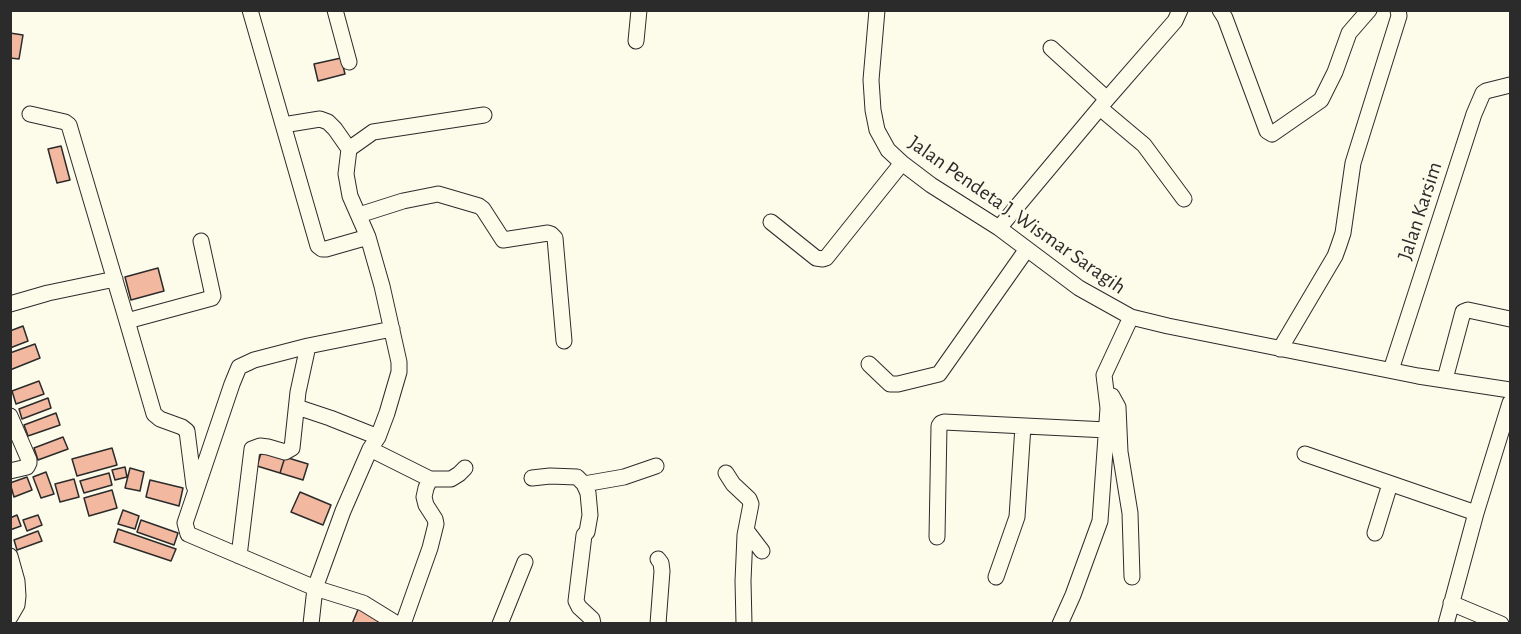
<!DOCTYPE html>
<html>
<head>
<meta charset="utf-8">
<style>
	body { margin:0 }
	#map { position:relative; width:1521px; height:634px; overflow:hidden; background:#fdfbea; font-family:"Alegreya Sans",sans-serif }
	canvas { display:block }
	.frame { position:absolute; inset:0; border:12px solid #2b2b2b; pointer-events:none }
</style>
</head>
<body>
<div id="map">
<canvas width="1521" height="634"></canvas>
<div class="frame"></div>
</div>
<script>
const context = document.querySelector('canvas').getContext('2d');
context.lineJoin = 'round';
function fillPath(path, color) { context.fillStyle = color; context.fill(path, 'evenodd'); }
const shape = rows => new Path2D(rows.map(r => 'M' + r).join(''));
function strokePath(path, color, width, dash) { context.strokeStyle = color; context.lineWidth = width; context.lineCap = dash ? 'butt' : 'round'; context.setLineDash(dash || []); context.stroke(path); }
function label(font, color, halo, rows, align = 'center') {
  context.font = font + ' "Alegreya Sans",sans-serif'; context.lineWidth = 4.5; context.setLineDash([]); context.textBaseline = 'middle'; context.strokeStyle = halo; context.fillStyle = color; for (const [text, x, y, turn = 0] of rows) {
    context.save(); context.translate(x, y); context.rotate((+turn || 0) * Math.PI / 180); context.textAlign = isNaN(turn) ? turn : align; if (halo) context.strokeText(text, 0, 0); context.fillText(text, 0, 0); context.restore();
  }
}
const building = shape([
	[10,33,23,35,19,59,10,58,10,33],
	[341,58,345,74,318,81,314,64,341,58],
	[61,146,70,180,57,183,48,149,61,146],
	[158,268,164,291,131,300,125,277,158,268],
	[23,326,28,341,10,348,10,331,23,326],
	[35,344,40,358,10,370,10,353,35,344],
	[39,381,44,394,16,404,12,391,39,381],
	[48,398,51,408,22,419,19,409,48,398],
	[56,413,60,425,28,436,24,425,56,413],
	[63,437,68,449,38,460,34,448,63,437],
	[112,448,117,465,77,476,72,459,112,448],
	[262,450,285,457,280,473,257,466,262,450],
	[285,457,308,464,303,480,280,473,285,457],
	[125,467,127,477,115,480,112,470,125,467],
	[130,468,144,472,140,491,125,488,130,468],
	[46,472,54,494,41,498,33,477,46,472],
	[109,473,112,485,84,493,80,481,109,473],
	[27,477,32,490,14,497,10,483,27,477],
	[74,479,79,497,60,502,55,484,74,479],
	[150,480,183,488,179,506,146,497,150,480],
	[112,490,117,508,89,516,84,498,112,490],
	[300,492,331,505,323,525,291,512,300,492],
	[123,510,139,516,135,529,118,524,123,510],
	[17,515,21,526,10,530,10,518,17,515],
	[38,515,42,525,27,531,23,520,38,515],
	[141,520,178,533,174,545,137,532,141,520],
	[118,529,176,549,171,561,114,542,118,529],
	[38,531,42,541,17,550,14,540,38,531],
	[359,607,387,624,352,624,359,607]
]);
fillPath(building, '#f2b8a0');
strokePath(building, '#2b2b2b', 1.5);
const minor = shape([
	[250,10,318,246,322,249,326,249,368,237],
	[335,10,349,62],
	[877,10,871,80,873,110,877,130,888,150,902,163,931,185,999,228,1079,288,1131,317,1168,326,1418,376,1510,390],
	[1220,10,1225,18,1267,131,1272,134,1321,100,1335,72,1349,33,1369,10],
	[636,41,639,10],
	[1051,48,1107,99],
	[1100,108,1144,145,1184,199],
	[30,114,65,122,69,125,127,321,154,414,160,419,182,427,187,431,194,486],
	[283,125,320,119,328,122,335,129,349,149,346,174,350,196,368,237,382,286,399,362,399,372,387,413,378,437,370,449,343,511,315,588,311,624],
	[349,149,373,132,484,115],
	[359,215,403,201,438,194,479,206,483,209,503,240,548,233,551,234,555,238,564,341],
	[771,222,816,258,823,259,826,258,902,163],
	[999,228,1107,99,1175,21,1180,10],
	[10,304,48,293,115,279],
	[127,321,212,298,213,296,201,241],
	[392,329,308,346,254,360,239,367,232,384,185,523,188,534,315,588,363,603,397,624],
	[1280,349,1335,256,1339,245,1343,233,1353,163,1399,16,1398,10],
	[869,364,890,384,898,384,939,374,1027,249],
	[1391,370,1474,114,1483,93,1486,91,1510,85],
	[1445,379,1463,312,1468,310,1510,319],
	[1112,396,1118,407,1120,452,1130,513,1132,577],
	[297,407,330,418,378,437],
	[10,416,29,460,29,463,27,467,10,471],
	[370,449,430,479,451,479,459,474,465,468],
	[1305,454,1476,513],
	[726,473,733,484,749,499,751,504,745,535,743,581,744,624],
	[532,478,550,476,577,477,584,484,588,493,590,515,587,532,584,535,576,601,579,607,592,619,593,624],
	[584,484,624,477,656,466],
	[746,530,762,551],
	[1375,533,1390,484],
	[937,537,939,426,941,423,944,422,1107,430],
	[10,556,17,581,18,596,17,605,10,617],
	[239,556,252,449,260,446,268,447,285,452,292,448,298,392,308,346],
	[996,577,1017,517,1023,426],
	[1451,603,1501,624],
	[403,624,430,548,436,524,435,519,426,505,424,497,426,488,430,479],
	[500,624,525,562],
	[658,624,662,571,661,563,658,559],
	[1060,624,1073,595,1100,521,1108,408,1104,375,1131,317],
	[1446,624,1476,513,1510,403]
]);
strokePath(minor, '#2b2b2b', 17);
strokePath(minor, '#fdfbea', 15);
label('21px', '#2b2b2b', '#fdfbea', [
	["Jalan Karsim",1420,211,-72],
	["Jalan Pendeta J. Wismar Saragih",1017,215,35]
]);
</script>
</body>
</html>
